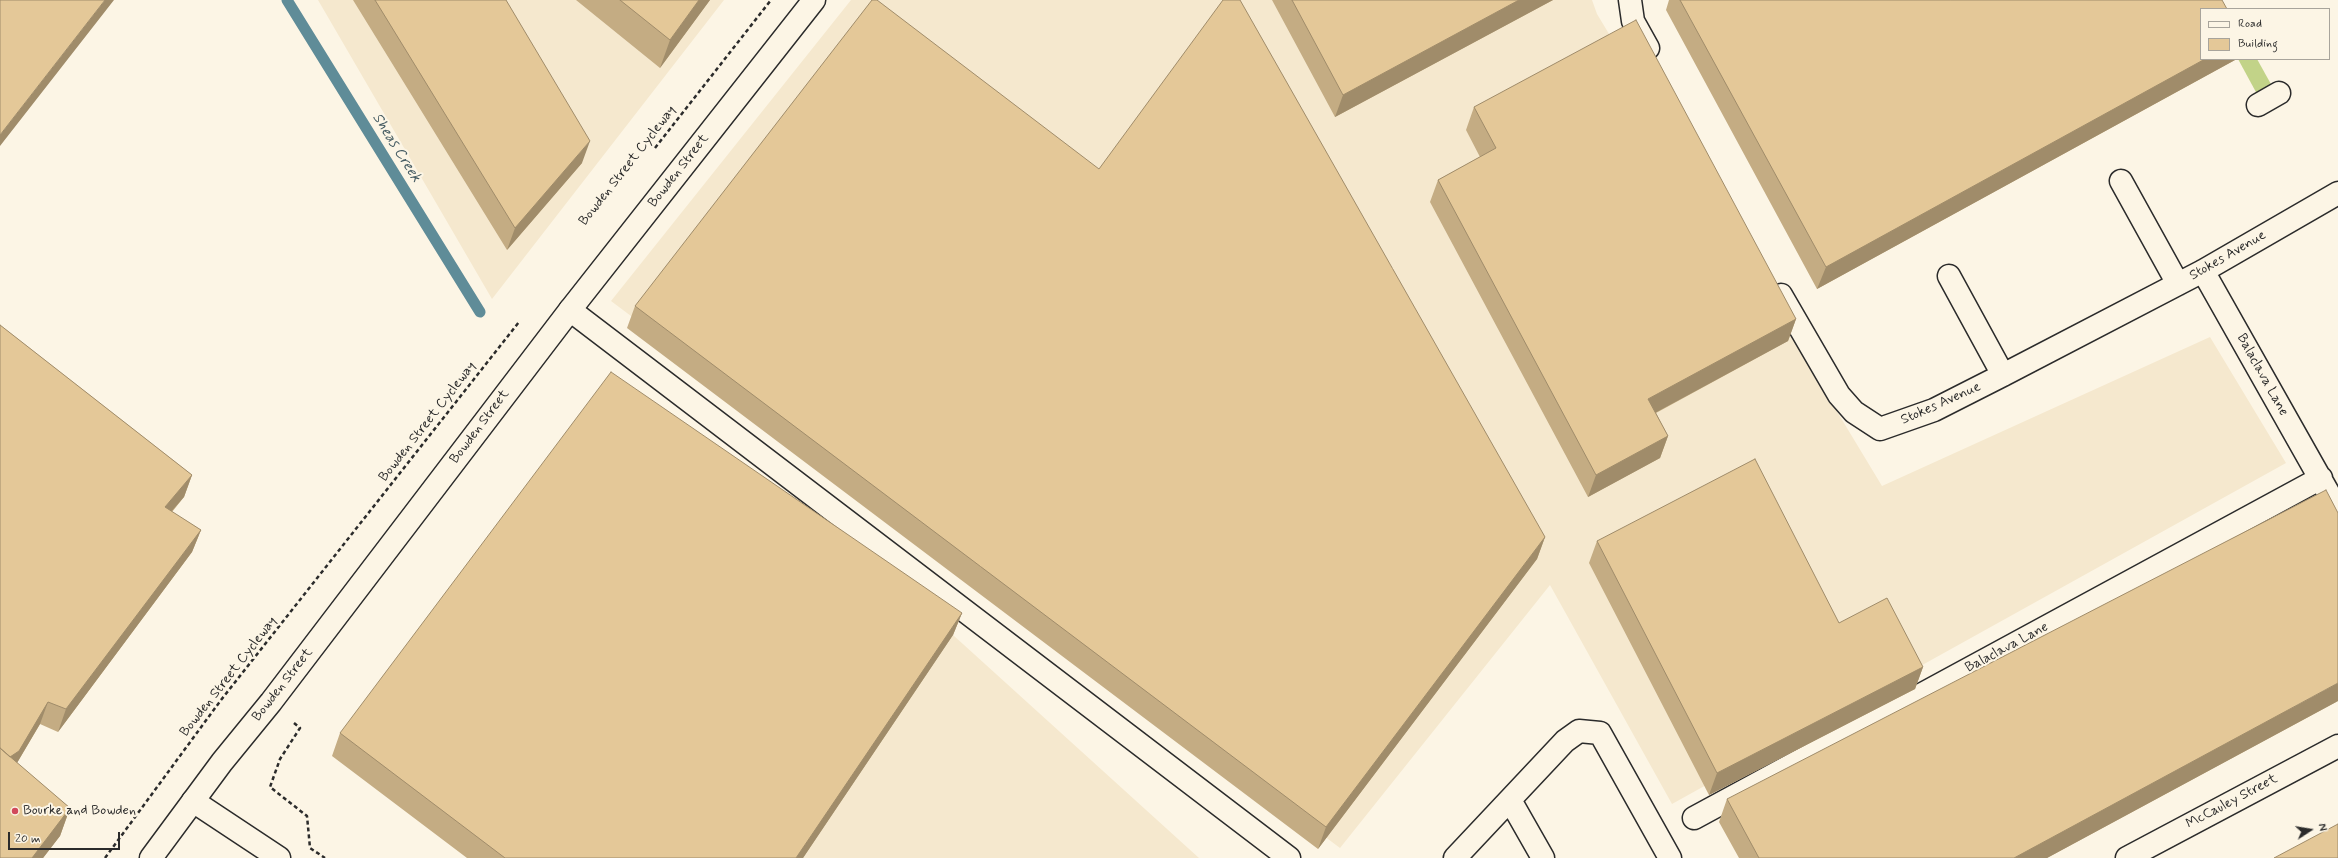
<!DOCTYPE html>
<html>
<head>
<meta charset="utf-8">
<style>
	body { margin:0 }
	#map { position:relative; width:2338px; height:858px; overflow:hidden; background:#fcf5e5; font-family:Mynerve,sans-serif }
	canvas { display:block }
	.legend { position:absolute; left:2200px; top:8px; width:130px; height:52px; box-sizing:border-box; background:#fcf5e5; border:1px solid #a8a49b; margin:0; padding:5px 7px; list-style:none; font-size:12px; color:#2b2b2b }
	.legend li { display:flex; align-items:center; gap:8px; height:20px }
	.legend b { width:20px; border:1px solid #a8a49b }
	.north { position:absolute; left:2290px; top:810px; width:40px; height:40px; -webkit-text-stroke:3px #fcf5e5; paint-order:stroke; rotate:78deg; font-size:11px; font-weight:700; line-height:16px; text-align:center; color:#2b2b2b }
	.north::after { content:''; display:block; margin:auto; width:14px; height:18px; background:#2b2b2b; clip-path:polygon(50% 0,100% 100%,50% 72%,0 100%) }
	.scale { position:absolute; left:8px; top:832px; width:112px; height:18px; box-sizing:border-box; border:2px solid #2b2b2b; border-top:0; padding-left:5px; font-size:12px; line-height:14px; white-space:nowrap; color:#2b2b2b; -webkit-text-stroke:3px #fcf5e5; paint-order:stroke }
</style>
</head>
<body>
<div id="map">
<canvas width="2338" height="858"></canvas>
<ul class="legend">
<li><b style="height:5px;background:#fcf5e5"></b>Road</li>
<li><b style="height:11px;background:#e4c898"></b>Building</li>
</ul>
<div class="north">N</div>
<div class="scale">20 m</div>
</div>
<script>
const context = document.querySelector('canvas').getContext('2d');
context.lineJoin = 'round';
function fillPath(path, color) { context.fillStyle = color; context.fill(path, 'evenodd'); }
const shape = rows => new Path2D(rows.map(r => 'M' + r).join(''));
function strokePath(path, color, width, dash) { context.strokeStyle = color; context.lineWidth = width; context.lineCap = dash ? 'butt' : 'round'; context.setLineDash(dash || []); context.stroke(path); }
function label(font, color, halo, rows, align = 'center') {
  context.font = font + ' Mynerve,sans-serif'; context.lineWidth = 4; context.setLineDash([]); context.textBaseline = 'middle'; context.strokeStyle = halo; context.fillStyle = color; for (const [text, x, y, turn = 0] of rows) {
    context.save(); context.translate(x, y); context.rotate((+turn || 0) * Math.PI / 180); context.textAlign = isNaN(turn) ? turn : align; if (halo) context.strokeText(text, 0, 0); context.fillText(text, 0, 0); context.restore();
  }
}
fillPath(shape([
	[318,0,724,0,492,299],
	[851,0,1592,0,1597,14,1882,486,2210,337,2286,463,1672,804,1550,585,1340,848,611,301],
	[953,635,1199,858,803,858]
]), '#f5e8ce');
fillPath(shape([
	[2238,59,2257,59,2272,86,2257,94]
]), '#c2d388');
strokePath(shape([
	[287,0,480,312]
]), '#5f8c98', 11);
const lane = shape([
	[1630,0,1633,21,1648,48],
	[2258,105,2279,93],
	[2121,181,2178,284],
	[2203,271,2338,510],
	[1949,276,2003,375],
	[1781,295,1839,395,1854,412,1880,429,1934,410,2003,375,2203,271,2338,193],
	[570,310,1289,858],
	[1510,800,1543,858],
	[1694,818,2321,478],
	[1455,858,1565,741,1579,731,1600,733,1670,858]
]);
const street = shape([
	[193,801,279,858],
	[2127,858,2338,746]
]);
const secondary = shape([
	[151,858,222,762,271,702,570,310,814,0]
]);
strokePath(lane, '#2b2b2b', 25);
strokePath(street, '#2b2b2b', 25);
strokePath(secondary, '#2b2b2b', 25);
strokePath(shape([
	[655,148,771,0],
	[294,723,300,728,280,759,270,787,307,816,310,848,325,858],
	[105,858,221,700,519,322]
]), '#2b2b2b', 2.5, [4, 3]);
strokePath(lane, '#fcf5e5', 22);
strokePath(street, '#fcf5e5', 22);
strokePath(secondary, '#fcf5e5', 22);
fillPath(shape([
	[353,0,506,0,582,163,507,250],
	[576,0,710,0,660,68],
	[1272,0,1553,0,1335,117],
	[1669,0,2222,0,2235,60,1817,289,1666,10],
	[1474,107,1796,319,1788,341,1656,413,1668,436,1660,458,1588,497,1430,202,1438,180,1480,157,1466,130],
	[635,306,1545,537,1537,559,1318,849,627,328],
	[0,325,192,475,184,497,172,512,201,530,192,552,58,732,40,724,17,763,70,808,60,836,43,858,0,858],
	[1597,541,1839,623,1923,667,1915,689,1709,795,1589,563],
	[962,613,953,635,803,858,467,858,332,756,340,733],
	[2338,701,2047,858,1739,858,1719,822,1727,799]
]), '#c4ac83');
fillPath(shape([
	[105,0,114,0,0,146,0,135],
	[699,0,710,0,660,68,670,40],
	[1519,0,1553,0,1335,117,1343,95],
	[2205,59,2235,59,2235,60,1817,289,1826,267],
	[590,141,582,163,507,250,515,228],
	[1796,319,1788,341,1640,421,1648,399],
	[1668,436,1660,458,1588,497,1596,475],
	[192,475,184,497,156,529,165,507],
	[201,530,192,552,58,732,66,709],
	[1545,537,1537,559,1318,849,1326,827],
	[962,613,953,635,803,858,796,858],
	[1923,667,1915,689,1709,795,1717,773],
	[2338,683,2338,701,2047,858,2014,858],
	[48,702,40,724,11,773,5,761],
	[70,808,60,836,43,858,32,858]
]), '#a08c6a');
const building = shape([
	[0,0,105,0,0,135,0,0],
	[375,0,506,0,590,141,515,228,375,0],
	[620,0,699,0,670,40,620,0],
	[872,0,877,0,1099,169,1223,0,1240,0,1545,537,1326,827,635,306,872,0],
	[1292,0,1519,0,1343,95,1292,0],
	[1680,0,2222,0,2227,9,2201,9,2201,59,2205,59,1826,267,1680,0],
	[1636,20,1796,319,1648,399,1668,436,1596,475,1438,180,1496,148,1474,107,1636,20],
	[0,325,192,475,165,507,201,530,66,709,48,702,19,751,10,757,0,748,0,325],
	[611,372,962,613,796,858,505,858,340,733,611,372],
	[1755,459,1839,623,1887,598,1923,667,1717,773,1597,541,1755,459],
	[2326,490,2338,513,2338,683,2014,858,1759,858,1727,799,2326,490],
	[0,748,70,808,32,858,0,858,0,748],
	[2338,824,2338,858,2274,858,2338,824]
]);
fillPath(building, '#e4c898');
strokePath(building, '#a08c6a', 1);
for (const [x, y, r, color] of [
	[15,811,4,"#d1495b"]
]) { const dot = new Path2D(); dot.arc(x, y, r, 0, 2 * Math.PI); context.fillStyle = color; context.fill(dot); strokePath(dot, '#fcf5e5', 1.5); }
label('14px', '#2b2b2b', '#fcf5e5', [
	["Bowden Street Cycleway",628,166,-52],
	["Bowden Street",679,171,-52],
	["Stokes Avenue",2228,256,-30],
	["Balaclava Lane",2262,375,61],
	["Stokes Avenue",1941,404,-24],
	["Bowden Street Cycleway",428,422,-52],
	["Bowden Street",480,427,-53],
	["Balaclava Lane",2007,648,-28],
	["Bowden Street Cycleway",229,677,-52],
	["Bowden Street",283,685,-52],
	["McCauley Street",2232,802,-28]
]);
label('14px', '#2b2b2b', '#fcf5e5', [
	["Bourke and Bowden",23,811]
], 'left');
label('italic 15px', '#455b62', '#fcf5e5', [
	["Sheas Creek",396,148,58]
]);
</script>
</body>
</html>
